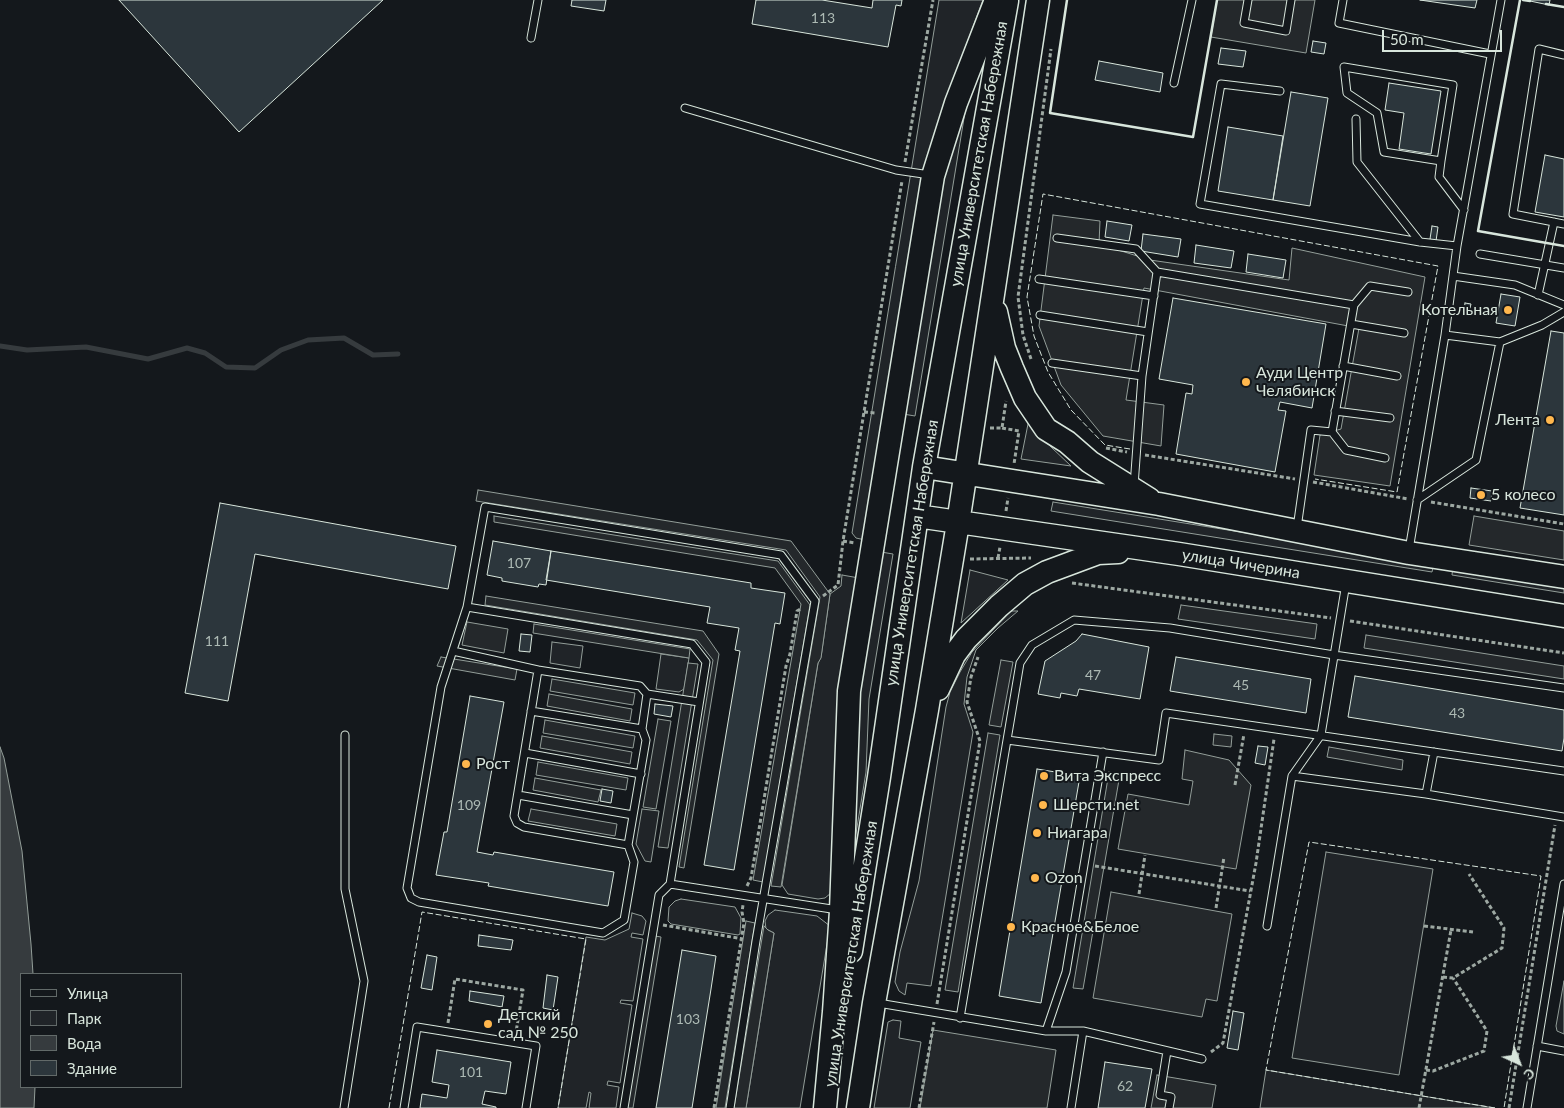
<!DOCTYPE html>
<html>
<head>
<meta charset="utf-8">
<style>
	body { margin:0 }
	#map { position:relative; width:1564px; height:1108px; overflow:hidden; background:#14181c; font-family:Lato,sans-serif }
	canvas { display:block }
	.legend { position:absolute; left:20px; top:973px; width:162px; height:115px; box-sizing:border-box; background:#14181c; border:1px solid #626a69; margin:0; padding:6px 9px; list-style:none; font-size:15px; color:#d8e6dc }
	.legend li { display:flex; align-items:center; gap:10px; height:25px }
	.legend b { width:25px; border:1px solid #626a69 }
	.north { position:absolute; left:1494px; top:1038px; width:50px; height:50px; -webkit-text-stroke:4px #14181c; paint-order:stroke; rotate:137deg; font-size:14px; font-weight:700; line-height:20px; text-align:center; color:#d8e6dc }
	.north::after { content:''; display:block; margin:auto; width:18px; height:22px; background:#d8e6dc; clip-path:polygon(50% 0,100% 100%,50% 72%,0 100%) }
	.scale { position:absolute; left:1382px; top:30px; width:120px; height:22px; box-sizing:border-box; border:2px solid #d8e6dc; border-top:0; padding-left:6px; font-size:15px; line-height:18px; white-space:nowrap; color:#d8e6dc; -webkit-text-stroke:4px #14181c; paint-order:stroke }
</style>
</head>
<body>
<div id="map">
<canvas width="1564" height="1108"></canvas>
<ul class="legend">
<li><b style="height:6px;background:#14181c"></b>Улица</li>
<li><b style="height:14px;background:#202428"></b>Парк</li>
<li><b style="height:14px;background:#363b3e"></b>Вода</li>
<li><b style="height:14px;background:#2c363c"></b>Здание</li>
</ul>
<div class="north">С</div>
<div class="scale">50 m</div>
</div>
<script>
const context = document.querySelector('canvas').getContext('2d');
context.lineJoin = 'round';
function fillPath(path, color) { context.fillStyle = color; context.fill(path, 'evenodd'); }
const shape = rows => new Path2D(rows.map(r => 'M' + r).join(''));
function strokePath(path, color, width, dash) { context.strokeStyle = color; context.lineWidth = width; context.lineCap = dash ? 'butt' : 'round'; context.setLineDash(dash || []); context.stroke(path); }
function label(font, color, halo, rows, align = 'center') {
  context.font = font + ' Lato,sans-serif'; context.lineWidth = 4; context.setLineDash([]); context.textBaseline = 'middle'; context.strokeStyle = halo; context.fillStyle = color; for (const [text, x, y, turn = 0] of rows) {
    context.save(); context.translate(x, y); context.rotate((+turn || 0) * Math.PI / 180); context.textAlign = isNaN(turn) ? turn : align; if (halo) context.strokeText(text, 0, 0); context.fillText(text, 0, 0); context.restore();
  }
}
const green = shape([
	[939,0,983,0,958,67,931,146,865,540,856,538,852,533,939,0],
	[966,106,915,416,903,414,942,175,966,106],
	[1029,419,1050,446,1071,466,1021,459,1029,419],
	[1053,502,1434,563,1432,572,1051,511,1053,502],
	[881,552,893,554,869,699,866,772,851,864,857,695,881,552],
	[1453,566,1564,584,1564,593,1452,575,1453,566],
	[970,570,1008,580,961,623,970,570],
	[842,575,859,578,831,893,825,898,818,899,788,894,782,885,818,663,821,657,830,594,841,586,842,575],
	[1011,611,1018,611,998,628,976,650,967,677,964,704,973,732,931,986,907,983,905,995,899,991,895,982,900,952,919,881,946,707,950,692,960,672,972,652,1011,611],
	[552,642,583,646,580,668,550,663,552,642],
	[661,654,689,658,684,689,679,692,656,689,661,654],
	[642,809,659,811,651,862,645,861,636,844,642,809],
	[1326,852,1433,869,1399,1075,1292,1058,1326,852],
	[681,899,735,907,741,918,740,934,738,935,671,924,668,921,669,907,675,901,681,899],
	[775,910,817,916,830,926,800,1108,746,1108,774,933,766,929,765,921,768,915,775,910],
	[632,913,642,916,646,921,643,935,632,933,631,937,643,939,633,1001,621,1000,620,1003,632,1005,620,1083,608,1081,607,1085,619,1087,616,1108,589,1108,591,1093,589,1092,586,1108,558,1108,586,937,605,940,629,929,632,913],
	[1564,981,1564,1034,1557,1031,1556,1026,1564,981],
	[893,1020,901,1021,899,1038,921,1042,910,1108,874,1108,888,1022,893,1020],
	[1266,1070,1380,1089,1495,1108,1260,1108,1266,1070]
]);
fillPath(green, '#202428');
strokePath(green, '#939e99', 1);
const parking = shape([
	[1217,0,1315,0,1306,53,1211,37,1217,0],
	[1053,215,1100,221,1099,244,1150,260,1289,280,1292,248,1425,277,1390,486,1314,475,1320,435,1341,429,1359,328,1144,288,1126,400,1164,405,1161,446,1103,436,1061,385,1039,326,1053,215],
	[478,490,791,541,830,594,821,658,818,663,781,887,771,886,820,597,786,550,476,501,478,490],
	[494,516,778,561,810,605,763,882,753,880,801,604,775,568,494,522,494,516],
	[1474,516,1564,531,1564,560,1469,545,1474,516],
	[486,596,703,631,719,654,684,868,679,867,713,660,697,640,485,605,486,596],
	[1181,605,1317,624,1315,639,1178,619,1181,605],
	[467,622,508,629,504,653,462,645,467,622],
	[534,624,690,649,689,658,533,633,534,624],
	[1366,635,1564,666,1564,679,1364,648,1366,635],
	[441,657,517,669,515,680,437,666,441,657],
	[1001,660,1013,662,1001,727,989,725,1001,660],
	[688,663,698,664,668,848,658,847,688,663],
	[552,679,635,693,633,705,550,691,552,679],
	[549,694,632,709,630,721,547,706,549,694],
	[658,719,671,721,656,809,643,807,658,719],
	[545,720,635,736,633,748,543,733,545,720],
	[988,733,1000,735,958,992,945,990,988,733],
	[1214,734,1232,736,1231,747,1213,745,1214,734],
	[542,736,632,752,630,764,540,748,542,736],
	[1329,747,1403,760,1402,770,1327,757,1329,747],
	[1185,750,1229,760,1251,785,1236,869,1118,849,1128,794,1189,805,1193,781,1182,779,1185,750],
	[538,762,628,778,626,790,536,775,538,762],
	[1109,772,1120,774,1083,989,1073,988,1109,772],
	[535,778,601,790,598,802,533,790,535,778],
	[531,809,617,824,615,836,528,821,531,809],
	[1111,892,1232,914,1217,1001,1206,999,1202,1017,1093,998,1111,892],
	[746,921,755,923,725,1108,716,1108,746,921],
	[764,926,768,930,774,933,746,1108,734,1108,764,926],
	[655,936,661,937,633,1108,627,1108,655,936],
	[933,1030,1056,1050,1047,1108,920,1108,933,1030],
	[1157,1075,1216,1085,1212,1108,1151,1108,1157,1075]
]);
fillPath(parking, '#24282b');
strokePath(parking, '#939e99', 1);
const water = shape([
	[0,747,4,758,22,851,31,944,33,974,21,974,21,1087,35,1087,34,1108,0,1108,0,747]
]);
fillPath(water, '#363b3e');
strokePath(water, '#939e99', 1);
strokePath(shape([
	[0,346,27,350,86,347,148,359,187,348,205,353,226,367,255,368,281,350,308,340,344,338,373,355,398,354]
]), '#363b3e', 5);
const building = shape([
	[119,0,383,0,239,132,119,0],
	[572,0,606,0,604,11,571,6,572,0],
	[756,0,822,0,872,8,873,0,902,0,901,6,896,5,888,47,752,24,756,0],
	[1420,0,1477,0,1475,8,1420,0],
	[1531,0,1550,0,1549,5,1530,1,1531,0],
	[1313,41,1326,43,1324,54,1311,52,1313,41],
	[1221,48,1246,51,1243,67,1218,64,1221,48],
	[1099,61,1163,73,1160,92,1095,80,1099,61],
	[1389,83,1441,91,1431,154,1399,149,1404,113,1385,110,1389,83],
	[1291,92,1328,98,1310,206,1273,200,1291,92],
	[1228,127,1283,136,1273,200,1218,191,1228,127],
	[1545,155,1564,159,1564,217,1535,212,1545,155],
	[1107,221,1132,225,1129,241,1105,237,1107,221],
	[1432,226,1438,227,1436,241,1430,239,1432,226],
	[1143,234,1181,239,1178,257,1141,251,1143,234],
	[1196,245,1234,251,1231,268,1194,263,1196,245],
	[1248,254,1286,260,1283,278,1246,272,1248,254],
	[1501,294,1520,297,1515,326,1496,323,1501,294],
	[1173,298,1326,324,1312,408,1280,402,1278,410,1286,411,1275,472,1176,454,1186,393,1192,394,1193,385,1159,379,1173,298],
	[1465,303,1471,304,1469,312,1464,311,1465,303],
	[1551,331,1564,333,1564,515,1520,508,1551,331],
	[1471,488,1492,491,1491,501,1470,498,1471,488],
	[220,503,456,546,448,589,255,554,228,701,185,693,220,503],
	[493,541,551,551,546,585,539,584,538,587,502,581,502,578,487,575,493,541],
	[551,551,751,583,751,588,785,593,780,624,775,623,734,870,704,865,740,651,735,650,739,628,707,623,710,607,546,580,551,551],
	[521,634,532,635,530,652,519,651,521,634],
	[1082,634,1149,647,1140,699,1079,689,1077,696,1061,693,1060,698,1038,694,1045,661,1076,641,1082,634],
	[1176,657,1311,679,1306,713,1170,691,1176,657],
	[1355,676,1564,710,1564,738,1562,751,1348,717,1355,676],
	[470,696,504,702,477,852,493,855,494,852,614,872,608,906,488,886,489,883,436,875,444,832,447,832,470,696],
	[655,704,673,706,671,717,654,714,655,704],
	[1258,746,1268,747,1265,765,1255,763,1258,746],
	[1037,769,1080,776,1041,1003,999,996,1037,769],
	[602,789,613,791,611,803,600,801,602,789],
	[479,935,513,940,511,950,478,946,479,935],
	[682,950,716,956,711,989,692,1108,656,1108,682,950],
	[427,955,437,957,432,990,421,988,427,955],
	[547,975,558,977,553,1010,543,1008,547,975],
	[470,991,504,996,502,1007,469,1001,470,991],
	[1233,1011,1244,1013,1238,1050,1227,1048,1233,1011],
	[437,1050,511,1062,506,1094,485,1091,482,1104,496,1107,496,1108,420,1108,422,1094,447,1098,449,1085,432,1082,437,1050],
	[1105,1062,1152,1069,1145,1108,1098,1108,1105,1062]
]);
fillPath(building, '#2c363c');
strokePath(building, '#d8e6dc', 1);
const lane = shape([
	[1248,0,1244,23,1286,31,1291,0],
	[1343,0,1339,23,1490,54],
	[531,38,538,0],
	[1564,55,1539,49,1513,214,1564,224],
	[1174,83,1192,0],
	[1280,91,1221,84,1200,204,1420,242,1457,246],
	[685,108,896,170,930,175],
	[1356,119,1357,162,1420,242],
	[1441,161,1384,152,1377,113,1347,93,1344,67,1453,85,1441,161,1439,177,1464,210],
	[1057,238,1136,249,1157,272],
	[1480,254,1564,268],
	[1453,276,1515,285,1564,305],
	[1039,279,1154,296],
	[1538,295,1554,222],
	[1354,305,1370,286,1408,292],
	[1040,315,1148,332],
	[1351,324,1404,333],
	[1445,335,1457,246,1501,0],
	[1052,363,1142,376],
	[1343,366,1397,376],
	[1335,411,1390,418],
	[1332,432,1346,450,1385,458],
	[1134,486,1142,376,1157,272,1354,305,1332,432,1311,430,1297,528],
	[1417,500,1476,460,1500,342],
	[1409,550,1445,335,1500,342,1542,325,1564,312],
	[467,607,441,687,407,888,411,898,419,902,603,933,624,920,634,862,628,845,646,740,642,729,647,694,640,686,538,670],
	[453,651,538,670,514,816,517,823,524,827,628,845],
	[647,694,699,702],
	[531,711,642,729],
	[1007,740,1020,663,1032,645,1074,620,1170,628,1334,655,1564,688],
	[525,753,641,774],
	[1292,776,1426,794,1564,817],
	[1426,794,1434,752],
	[518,795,633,815],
	[670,884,838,910],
	[1267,926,1292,776,1321,735,1346,583],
	[878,1003,1046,1031,1083,1031,1202,1059],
	[960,1018,1007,740,1159,760,1166,713,1564,771],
	[1046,1031,1066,972,1103,752],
	[1537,1046,1564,1051],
	[1167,1051,1160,1095,1171,1097,1169,1108],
	[344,1108,364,981,345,889,345,735],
	[404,1108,417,1027,536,1046,526,1108],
	[624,1108,659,895,670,884,706,662,692,644,467,607,485,507,781,555,815,601,756,941,730,1108],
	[1071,1108,1083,1031],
	[1527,1108,1564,884]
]);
const primary = shape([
	[996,312,1004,348,1012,368,1025,398,1046,429,1067,442,1090,462,1149,499],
	[924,467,1159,504,1409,553,1564,577],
	[917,516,1179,554,1564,616],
	[938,689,954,655,966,639,999,606,1025,584,1047,572,1098,553,1118,552],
	[851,951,879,777,924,467,1007,1],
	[825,1108,834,1012,841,911,849,691,933,176,956,103,996,0],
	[858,1108,874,1003,927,710,958,523,1038,0]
]);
strokePath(lane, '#d8e6dc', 9);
strokePath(primary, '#d8e6dc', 25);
strokePath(shape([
	[905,162,933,0],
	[1031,359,1023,335,1018,297,1051,49],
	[864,412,875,413],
	[990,428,1002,428,1006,401],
	[1002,428,1019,431,1014,464],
	[1106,448,1127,452],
	[1145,455,1295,479],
	[1313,482,1408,499],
	[1431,502,1564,524],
	[1006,511,1008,498],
	[843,541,855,543],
	[998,558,1000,547],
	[970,559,1031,558],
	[1072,583,1331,618],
	[823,596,838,585,843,541,864,412,902,181],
	[1350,621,1564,653],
	[1235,785,1244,734],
	[1095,866,1250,891],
	[747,886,751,878,786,666,790,654,797,611,802,608],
	[1139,894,1145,855],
	[1216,908,1224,857],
	[663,925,743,939],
	[1424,926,1473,932],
	[1443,977,1453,978,1502,948,1504,928,1469,874],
	[937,1004,980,741,967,702,971,677,978,657],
	[448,1023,455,979,523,990,516,1032],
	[1211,1052,1223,1043,1256,863,1274,739],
	[1426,1070,1433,1071,1484,1051,1487,1031,1453,978],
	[714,1108,744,923,742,912,743,905],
	[919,1108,934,1022],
	[1419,1108,1451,930],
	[1509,1108,1555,825]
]), '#9da8a2', 3, [4, 2.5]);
strokePath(lane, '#14181c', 7);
strokePath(primary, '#14181c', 22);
strokePath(shape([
	[1130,449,1105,445,1071,410,1048,372,1034,336,1027,297,1043,194,1438,266,1397,492,1315,479],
	[389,1108,422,912,586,939,558,1108],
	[1495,1108,1266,1070,1309,842,1541,876,1504,1108]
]), '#d8e6dc', 1, [6, 2.5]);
strokePath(shape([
	[1067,0,1050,113,1193,137,1217,0],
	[1520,0,1478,231,1564,246],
	[1523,0,1530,1],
	[1546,4,1564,7]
]), '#d8e6dc', 2.5);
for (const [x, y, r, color] of [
	[1508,310,5,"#ffb74d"],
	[1246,382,5,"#ffb74d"],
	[1550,420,5,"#ffb74d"],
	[1481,495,5,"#ffb74d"],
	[466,764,5,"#ffb74d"],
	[1044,776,5,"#ffb74d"],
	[1043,805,5,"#ffb74d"],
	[1037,833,5,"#ffb74d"],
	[1035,878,5,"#ffb74d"],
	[1011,927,5,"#ffb74d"],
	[488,1024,5,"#ffb74d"]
]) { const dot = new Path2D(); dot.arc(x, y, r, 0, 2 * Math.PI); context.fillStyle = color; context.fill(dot); strokePath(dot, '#14181c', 2); }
label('14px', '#adbab4', null, [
	["113",823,18],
	["107",519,563],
	["111",217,641],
	["47",1093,675],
	["45",1241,685],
	["43",1457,713],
	["109",469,805],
	["103",688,1019],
	["101",471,1072],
	["62",1125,1086]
]);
label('16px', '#d8e6dc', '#14181c', [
	["улица Университетская Набережная",979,154,-80],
	["улица Университетская Набережная",912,553,-81],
	["улица Чичерина",1241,564,9],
	["улица Университетская Набережная",851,954,-81]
]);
label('16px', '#d8e6dc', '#14181c', [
	["Котельная",1498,310,"right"],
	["Ауди Центр",1256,373],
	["Челябинск",1256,391],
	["Лента",1540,420,"right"],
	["5 колесо",1491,495],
	["Рост",476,764],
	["Вита Экспресс",1054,776],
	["Шерсти.net",1053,805],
	["Ниагара",1047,833],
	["Ozon",1045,878],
	["Красное&Белое",1021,927],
	["Детский",498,1015],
	["сад № 250",498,1033]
], 'left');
</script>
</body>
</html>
